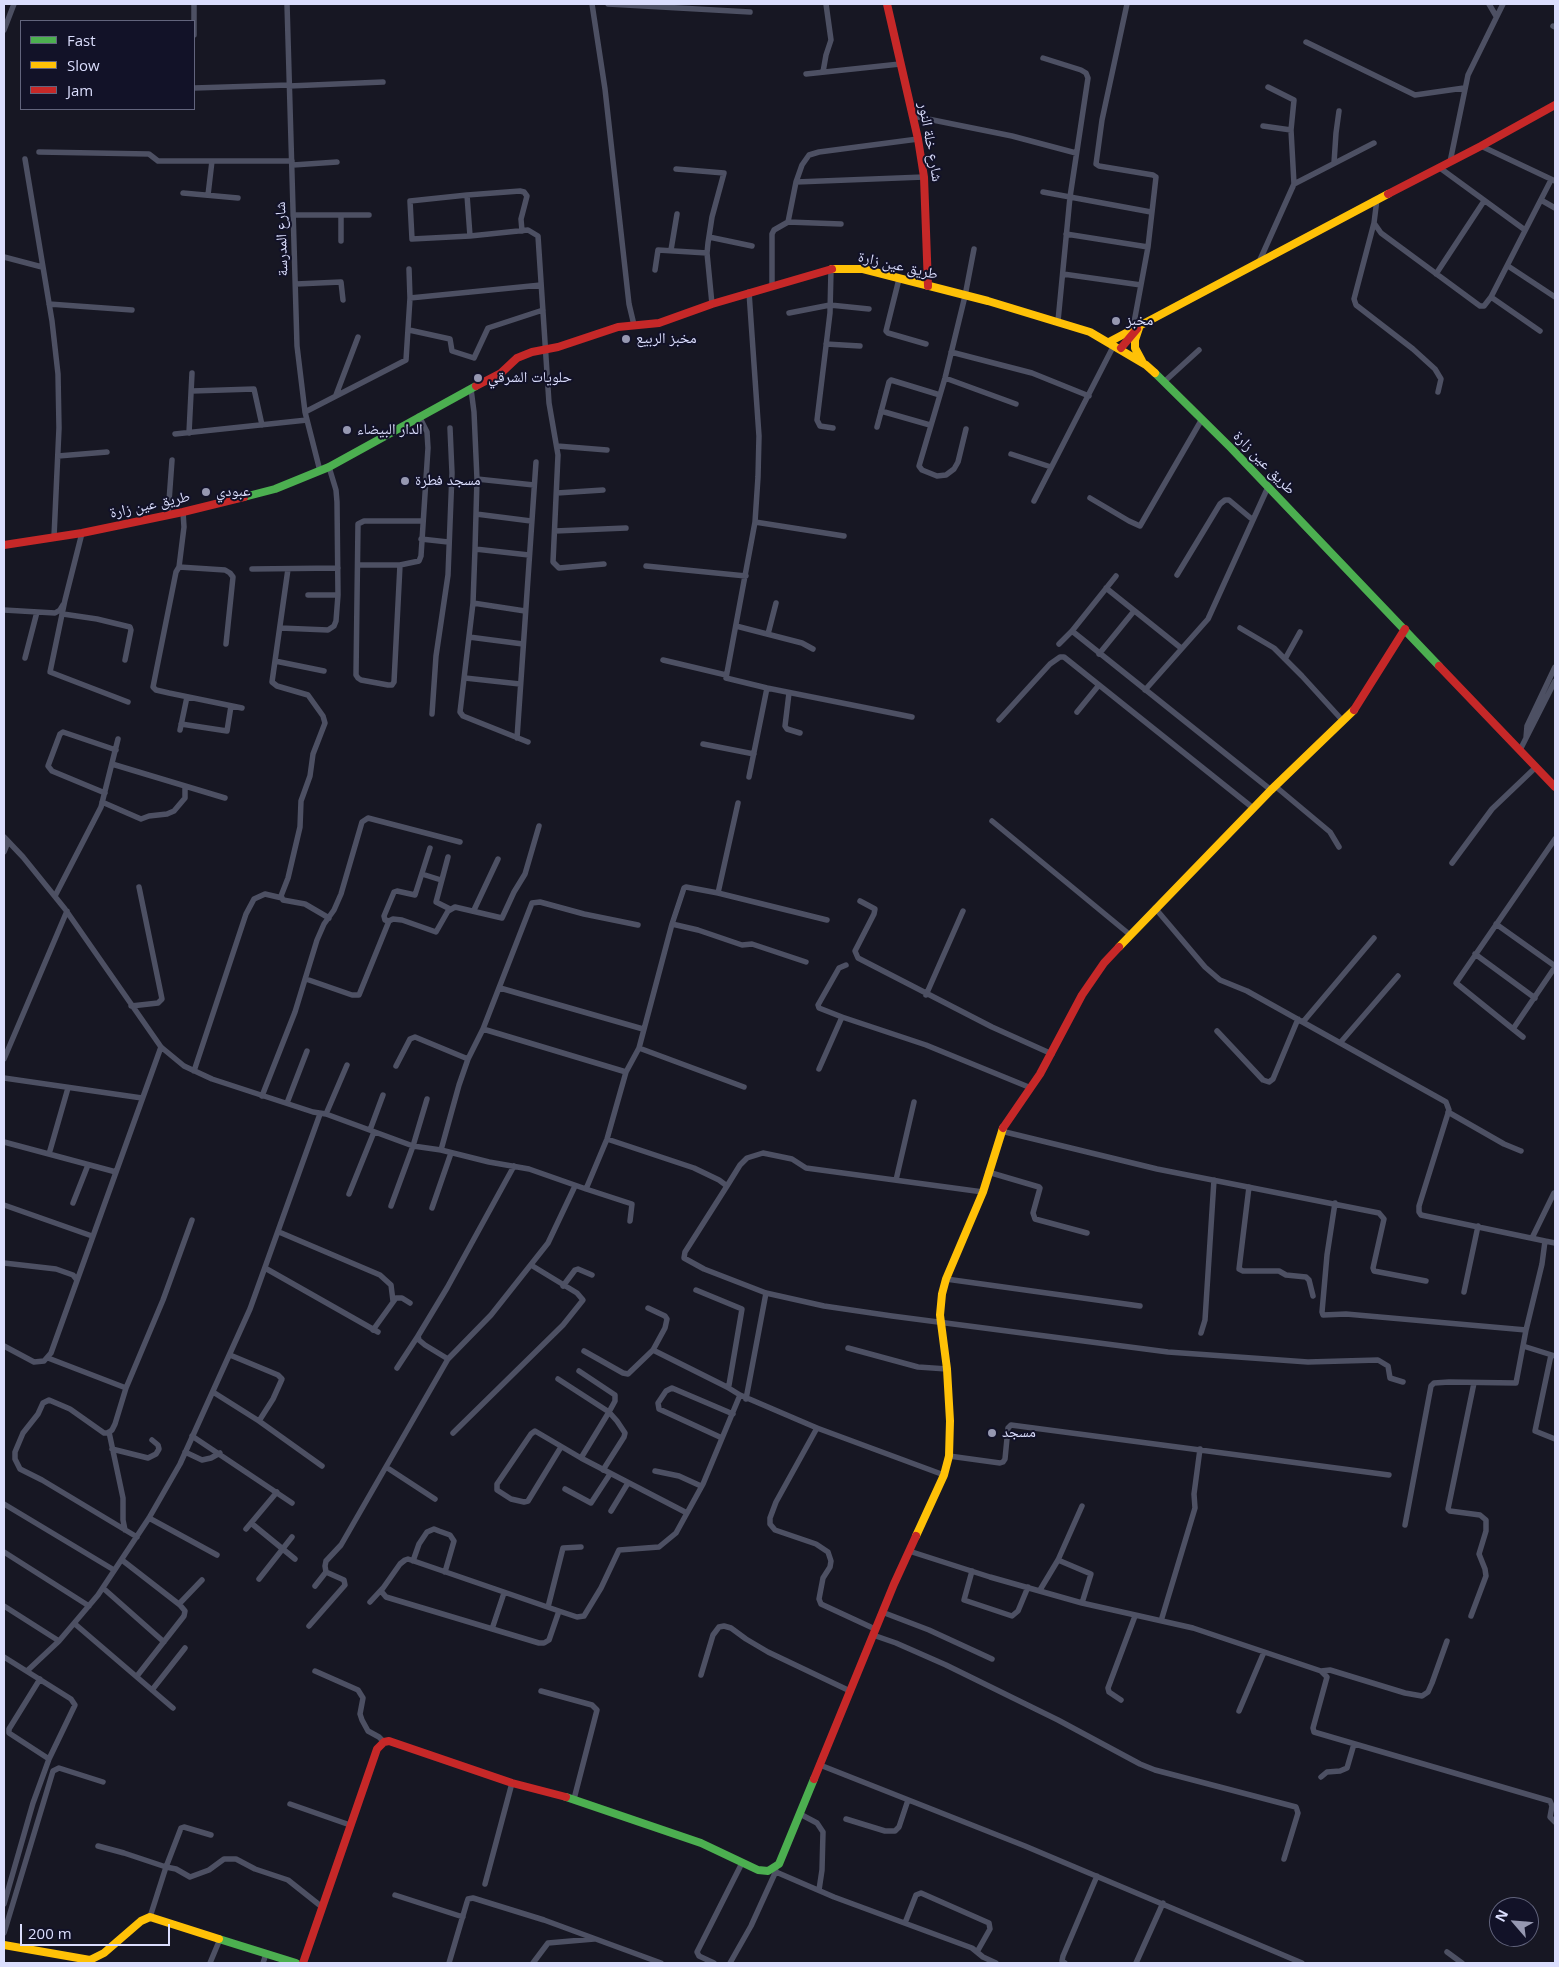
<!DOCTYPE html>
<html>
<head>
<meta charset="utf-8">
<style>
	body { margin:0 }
	#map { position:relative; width:1559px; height:1967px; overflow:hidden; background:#171723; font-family:"Open Sans",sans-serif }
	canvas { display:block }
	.frame { position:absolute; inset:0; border:5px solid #dbdefd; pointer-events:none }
	.legend { position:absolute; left:20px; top:20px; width:175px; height:90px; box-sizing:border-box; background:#121228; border:1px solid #62647d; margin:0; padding:6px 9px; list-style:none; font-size:15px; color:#dbdefd }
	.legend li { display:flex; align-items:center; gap:10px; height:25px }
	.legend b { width:25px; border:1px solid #62647d }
	.north { position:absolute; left:1489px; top:1897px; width:50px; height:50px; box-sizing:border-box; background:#121228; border:1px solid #62647d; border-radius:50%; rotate:297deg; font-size:14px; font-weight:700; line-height:20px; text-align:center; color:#dbdefd }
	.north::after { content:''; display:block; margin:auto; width:18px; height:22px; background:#9698b1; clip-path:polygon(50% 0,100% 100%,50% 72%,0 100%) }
	.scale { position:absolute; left:20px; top:1924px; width:150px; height:22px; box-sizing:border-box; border:2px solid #dbdefd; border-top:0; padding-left:6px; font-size:15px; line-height:18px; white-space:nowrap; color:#dbdefd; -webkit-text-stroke:4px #121228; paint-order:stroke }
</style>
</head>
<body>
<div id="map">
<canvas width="1559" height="1967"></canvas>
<div class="frame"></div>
<ul class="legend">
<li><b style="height:6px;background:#4caf50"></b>Fast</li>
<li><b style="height:6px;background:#ffc107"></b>Slow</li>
<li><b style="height:6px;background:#c62828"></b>Jam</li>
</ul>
<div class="north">N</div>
<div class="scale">200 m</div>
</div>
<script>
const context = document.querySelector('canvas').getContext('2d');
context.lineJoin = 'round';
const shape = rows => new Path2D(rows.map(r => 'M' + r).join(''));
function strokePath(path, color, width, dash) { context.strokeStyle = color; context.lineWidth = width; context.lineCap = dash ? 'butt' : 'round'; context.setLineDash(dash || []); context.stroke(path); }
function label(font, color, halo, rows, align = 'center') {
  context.font = font + ' "Open Sans","Noto Naskh Arabic",sans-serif'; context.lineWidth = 4; context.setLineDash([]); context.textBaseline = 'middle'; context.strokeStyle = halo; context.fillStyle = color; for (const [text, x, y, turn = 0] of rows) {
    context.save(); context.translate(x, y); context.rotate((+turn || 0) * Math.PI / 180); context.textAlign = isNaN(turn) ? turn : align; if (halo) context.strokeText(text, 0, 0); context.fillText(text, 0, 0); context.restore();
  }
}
strokePath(shape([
	[194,4,194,35],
	[287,4,297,346,305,412,320,471],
	[592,4,605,89,629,304,634,325],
	[608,4,750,12],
	[1127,4,1102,120,1096,164,1099,166,1153,175,1156,177,1148,247,1133,328],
	[1489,4,1496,16],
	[1553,26,1555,27],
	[4,30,14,4],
	[1306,42,1415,95,1464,88],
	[1043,58,1081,70,1086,73,1088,78,1070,197,1058,321],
	[823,72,826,55,831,40,826,4],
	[806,74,900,64],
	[289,86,383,82],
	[194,88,289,85],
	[913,116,1012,136,1076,153],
	[1263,126,1291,130],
	[1481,146,1555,181],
	[39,152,149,154,158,161,292,161],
	[25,159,52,321,58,374,59,428,54,537],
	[1450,162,1468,75,1503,4],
	[1334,163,1336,133,1339,111],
	[293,165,337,162],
	[1440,168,1525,230],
	[676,169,724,173,712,217,708,243,707,253,712,304],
	[796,182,924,177],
	[1294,184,1374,143],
	[1043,192,1151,212],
	[183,193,238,198],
	[208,195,212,161],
	[467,195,470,236,412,239,410,201,467,195,520,191,524,192,527,196,521,219,522,231],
	[1377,199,1374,223,1381,233,1480,306,1484,306,1491,297,1551,180],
	[1541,200,1555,208],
	[294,215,369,215],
	[788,222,841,224],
	[1374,223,1354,299,1356,305,1413,349,1435,369,1441,379,1438,392],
	[1066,234,1148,247],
	[470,236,528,230,538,236,549,403,558,455,553,562,559,568,604,564],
	[709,237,752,246],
	[341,241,341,216],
	[671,250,677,214],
	[4,257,42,267],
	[1259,262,1294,184,1291,130,1294,100,1268,87],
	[1508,266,1555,297],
	[831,269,830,313,817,420,820,426,833,428],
	[655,270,658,250,707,253],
	[1063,274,1141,285],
	[1436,274,1484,201],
	[899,279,886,331,888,333,926,344],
	[296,284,341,282,343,300],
	[772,285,772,234,774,230,788,222,796,182,802,165,809,155,819,152,918,139],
	[749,292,759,436,758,477,755,522,726,678,767,688,912,717],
	[1491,297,1540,331],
	[410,298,541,285],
	[49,304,132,310],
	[789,313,830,305,869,309],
	[409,330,450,339,452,351,474,358,488,328,543,310],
	[826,344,860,346],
	[951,352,1032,373,1089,396],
	[945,378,1016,404],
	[1165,381,1199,350],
	[471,389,474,412,477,479,475,549,473,603,460,712,463,716,528,742],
	[192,391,254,389,262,425],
	[336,395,358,337],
	[881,411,930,425],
	[305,412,406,360,410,298,409,269],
	[877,427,889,382,891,380,940,395],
	[966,429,958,462,954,469,946,475,937,476,922,470,919,466,945,378,965,296,974,249],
	[189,433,192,373],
	[175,434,307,420],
	[557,446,607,450],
	[1011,454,1051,467],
	[58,456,107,452],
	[477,479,534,485],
	[557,493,603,490],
	[1090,498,1129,521,1140,526,1202,419],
	[1034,501,1114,345],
	[183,512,184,527,179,567,176,572,153,687,156,690,169,693,242,708],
	[476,514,531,521],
	[168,515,172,460],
	[755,522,844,536],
	[555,531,626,528],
	[82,533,65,600,50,672,128,702],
	[421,539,448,542],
	[475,549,529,555],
	[358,565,400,565,419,561,421,556,428,448,427,432,419,416],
	[400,565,394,682,392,685,388,685,361,680,358,678,356,675,358,524,364,521,423,521],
	[646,566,746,576],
	[179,567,225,570,230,573,233,577,226,644],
	[252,569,338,568],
	[288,569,272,682,277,686,308,695,323,716,325,723,313,754,310,776,301,801,300,827,288,878,281,896,283,900,305,904,329,918],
	[1177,575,1220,504,1225,500,1229,500,1253,520,1268,487],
	[1106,588,1181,648],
	[308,595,338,595],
	[473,603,525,611],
	[4,610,55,613,60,610,63,605],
	[63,614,97,619,130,627,131,630,125,660],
	[736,626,802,643,813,649],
	[280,628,328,630,334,626,336,621,338,595,337,502,336,490,329,467],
	[1240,628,1274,648,1302,676,1343,721],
	[1072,631,1271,790],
	[768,634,776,603],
	[469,637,523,644],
	[1059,644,1072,631,1116,576],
	[1099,654,1134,611],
	[25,658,37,612],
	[1285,659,1300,632],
	[663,660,726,675],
	[275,661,324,671],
	[465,678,520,684],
	[1145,690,1208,619,1253,520],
	[789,693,785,726,787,729,800,733],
	[1077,712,1099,685],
	[432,714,436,656,448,575,452,473,450,428],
	[999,720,1050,664,1060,657,1064,657,1253,808],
	[181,724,227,731,231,706],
	[180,730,187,697],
	[517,738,536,462],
	[1526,738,1527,726,1555,667],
	[703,744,754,754],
	[1520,750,1555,681],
	[112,764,225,798],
	[749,777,767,688],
	[1275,786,1330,832,1339,847],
	[105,793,52,771,48,766,60,734,63,732,116,750],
	[102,802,141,819,149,816,167,814,174,811,185,798,185,787],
	[992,821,1129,934],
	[4,837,23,857,65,909,161,1047,184,1066,212,1079,313,1112,326,1114,413,1146,441,1150,489,1162,529,1169,586,1189,607,1139,626,1072,639,1048,672,924,684,888,686,887,718,893,827,920],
	[1555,839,1456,983,1513,1029,1555,967],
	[4,852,8,842],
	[448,857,436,902,450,909],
	[1452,863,1492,809,1536,767],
	[422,874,441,880],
	[718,893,738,803],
	[55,896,101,807,118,739],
	[860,901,875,909,874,914,855,951,858,958,992,1027,1052,1054],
	[1155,908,1205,967,1220,980,1247,991,1446,1102,1449,1110,1419,1206,1419,1212,1421,1215,1545,1241,1542,1264,1526,1330,1516,1383,1449,1382,1434,1383,1431,1386,1405,1525],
	[474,910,498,859],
	[389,921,385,920,384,916,394,892,397,891,415,895,430,848],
	[672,924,698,930,742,945,752,944,806,962],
	[1496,924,1555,966],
	[1475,954,1535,998],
	[306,979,352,995,359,995,389,921,393,919,402,920,436,932,448,911,455,907,502,918,514,892,525,874,539,826],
	[500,988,643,1029],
	[926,995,963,911],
	[131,1006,158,1003,162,999,139,887],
	[842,1017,819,1008,818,1005,839,968,846,965],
	[1303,1022,1374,938],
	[483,1029,626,1072],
	[1513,1029,1523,1037],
	[1217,1031,1263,1080,1269,1082,1273,1079,1298,1019],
	[1340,1043,1398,976],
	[639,1048,744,1087],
	[4,1059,67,911],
	[396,1066,410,1039,415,1037,468,1059],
	[819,1069,842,1017,926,1045,1031,1088],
	[194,1071,246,914,254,899,265,894,282,898],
	[4,1078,142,1098],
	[262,1096,295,1012,317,940,324,924,334,910,341,894,362,822,368,818,460,842],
	[287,1103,307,1051],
	[1448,1112,1504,1144,1521,1151],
	[326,1114,347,1065],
	[370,1130,383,1095],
	[1001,1131,1157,1169,1379,1213,1384,1219,1373,1268,1374,1271,1426,1281],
	[607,1139,694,1168,719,1180,727,1186,685,1252,684,1258,704,1269,766,1293,824,1306,892,1316,1168,1352,1308,1362,1378,1360,1388,1366,1390,1378,1403,1382],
	[4,1142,116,1172],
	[441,1150,459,1085,468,1059,483,1029,532,903,540,902,584,914,638,925],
	[49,1154,68,1088],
	[988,1172,1039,1187,1040,1188,1033,1213,1035,1219,1087,1233],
	[896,1180,914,1102],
	[727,1186,740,1165,747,1158,763,1153,792,1159,806,1168,983,1192],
	[1249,1187,1239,1269,1243,1271,1279,1271,1286,1275,1306,1277,1309,1280,1313,1296],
	[586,1189,632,1204,630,1221],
	[349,1194,374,1132],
	[73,1203,88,1165],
	[1335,1203,1327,1255,1322,1312,1323,1315,1346,1314,1526,1330],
	[4,1205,92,1236],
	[391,1206,413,1146,427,1099],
	[432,1208,451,1153],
	[279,1232,380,1275,391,1285,393,1301],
	[1532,1238,1554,1193],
	[1545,1241,1555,1243],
	[4,1263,56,1269,73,1275,77,1280],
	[265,1268,378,1332],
	[946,1279,1140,1306],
	[563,1286,575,1270,578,1269,592,1275],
	[696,1290,742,1309,729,1385,727,1387],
	[1464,1292,1478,1226],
	[648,1308,665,1316,667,1319,665,1328,653,1350],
	[373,1330,396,1298,402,1298,410,1303],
	[1201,1333,1205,1320,1214,1180],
	[4,1346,34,1362,44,1361,51,1353,161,1047],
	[1523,1346,1555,1356],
	[848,1348,918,1367,947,1369],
	[584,1351,623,1373,628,1374,653,1350,727,1387,740,1395],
	[230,1355,278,1375,282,1379,273,1399,259,1421],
	[1551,1355,1535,1431,1555,1439],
	[48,1358,126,1388],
	[448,1359,425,1345,419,1340,418,1336,447,1288,514,1166],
	[397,1368,418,1336],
	[579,1371,615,1395,615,1401,609,1412,617,1421,625,1433,624,1437,603,1470],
	[558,1379,609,1412,581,1458],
	[213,1392,259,1421,322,1466],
	[746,1399,766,1293],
	[817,1428,776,1502,770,1518,770,1524,775,1530,816,1544,828,1552,831,1561,830,1567,823,1578,819,1599,821,1604,875,1629],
	[109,1432,123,1498,123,1520,125,1530],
	[453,1433,563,1325,583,1300,577,1293,531,1265],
	[192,1436,292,1503],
	[722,1438,659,1409,658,1403,666,1391,672,1388,733,1414],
	[561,1447,528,1501,524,1502,511,1499,497,1490,497,1484,531,1434,535,1431,581,1458,687,1513],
	[112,1449,148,1458,156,1454,159,1449,158,1445,152,1440],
	[185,1452,202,1460,211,1458,220,1453],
	[949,1456,1000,1463,1003,1462,1005,1459,1008,1428,1011,1425,1389,1475],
	[386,1467,435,1499],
	[655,1471,679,1476,701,1486],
	[565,1489,591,1503,610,1474],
	[4,1504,114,1570],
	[611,1511,628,1483],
	[149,1518,217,1555],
	[251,1523,295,1559],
	[246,1529,277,1492],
	[137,1537,42,1480,20,1469,15,1459,15,1452,23,1433,38,1414,43,1403,49,1400,70,1409,104,1433,108,1433,112,1430,115,1424,126,1388,163,1300,192,1220],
	[909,1551,990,1577,1082,1603,1193,1628,1321,1671,1327,1677,1313,1728,1314,1732,1550,1801,1552,1806,1550,1817,1555,1822],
	[4,1552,89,1606],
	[122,1560,180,1605,185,1611,184,1616,137,1676],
	[1058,1560,1091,1574,1082,1603],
	[413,1561,419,1544,427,1532,434,1529,439,1531,450,1535,454,1541,445,1572],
	[972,1571,964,1600,1012,1616,1018,1611,1028,1587],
	[259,1579,292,1537],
	[315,1586,326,1572,325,1566,326,1561,341,1545,448,1359,491,1315,548,1243,575,1186],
	[103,1588,164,1642],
	[1040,1590,1058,1560,1082,1506],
	[370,1602,382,1589],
	[179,1604,202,1580],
	[4,1606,59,1641],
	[548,1607,563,1548,581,1547],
	[559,1611,549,1640,544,1643,539,1643,386,1597,381,1591,400,1564,405,1560,408,1559,559,1611,577,1617,584,1616,601,1588,619,1550,659,1547,676,1533,703,1484,740,1395,817,1428,944,1475],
	[882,1612,929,1630,992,1659],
	[1471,1616,1486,1576,1485,1569,1479,1554,1486,1531,1486,1520,1480,1515,1450,1511,1448,1509,1474,1383],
	[1161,1621,1195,1508,1194,1494,1200,1449],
	[75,1624,173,1708],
	[309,1626,345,1585,344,1580,326,1572],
	[492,1629,504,1593],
	[873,1635,896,1643,946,1665,1058,1720,1140,1764,1155,1770,1296,1807,1298,1813,1284,1859],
	[4,1657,71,1699,75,1705,49,1759,33,1803,4,1904],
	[27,1671,59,1641,98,1595,149,1518,180,1464,250,1309,320,1114],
	[315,1671,358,1690,363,1698,360,1714,362,1720,368,1731,379,1737,384,1742],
	[1321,1671,1330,1670,1405,1693,1422,1696,1428,1692,1432,1683,1447,1641],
	[701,1675,713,1635,719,1627,724,1626,731,1628,746,1639,768,1652,850,1691],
	[40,1679,9,1729,9,1733,49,1759],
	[152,1690,185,1648],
	[541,1691,592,1705,597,1710,574,1799],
	[1121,1700,1109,1692,1108,1688,1135,1616],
	[1239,1711,1264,1652],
	[820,1765,1025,1846,1302,1963],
	[1321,1777,1327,1772,1340,1771,1347,1768,1354,1744],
	[290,1804,350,1825],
	[800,1814,817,1823,823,1832,822,1870,819,1890],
	[846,1819,885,1831,895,1831,899,1827,908,1800],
	[98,1846,124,1853,166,1867,176,1869,190,1877,209,1870,224,1859,236,1859,255,1869,288,1880,322,1907],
	[776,1872,834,1897,972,1948,983,1957,996,1963],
	[485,1884,512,1783],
	[395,1895,463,1917],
	[150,1917,166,1867,181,1828,184,1827,211,1835],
	[905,1923,916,1895,921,1893,989,1923,990,1929,977,1952],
	[4,1933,53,1771,59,1768,103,1782],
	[1447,1952,1462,1963],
	[210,1963,220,1939],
	[263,1963,266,1954],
	[449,1963,467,1902,468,1899,473,1898,544,1920,661,1963],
	[533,1963,548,1943,594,1939],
	[714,1963,699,1956,697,1952,742,1863],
	[730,1963,751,1926,776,1871],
	[1065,1963,1062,1961,1063,1956,1097,1876],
	[1136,1963,1163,1903]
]), '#4d5063', 5.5);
strokePath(shape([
	[1155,373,1231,448,1439,666],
	[244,497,275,489,329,467,476,386],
	[566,1797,701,1843,758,1870,768,1871,779,1864,814,1779],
	[219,1939,296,1963]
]), '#4caf50', 8);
strokePath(shape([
	[832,269,863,269,988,301,1090,332,1146,365,1155,373],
	[1139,328,1135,340,1135,348,1142,361],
	[1109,342,1388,194],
	[1119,947,1271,790,1354,710],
	[916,1536,944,1475,949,1456,950,1421,947,1369,940,1315,942,1294,946,1279,983,1192,1003,1128],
	[4,1945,90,1960,104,1953,141,1921,150,1917,219,1939]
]), '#ffc107', 8);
strokePath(shape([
	[887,4,918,139,924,177,928,286],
	[1388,194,1481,146,1555,105],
	[1121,348,1137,329],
	[476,386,501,373,517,358,532,352,558,347,618,327,659,323,712,304,832,269],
	[4,545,82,533,183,512,244,497],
	[1439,666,1555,787],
	[1354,710,1405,629],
	[1003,1128,1040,1074,1082,995,1104,963,1119,947],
	[814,1779,894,1584,916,1536],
	[303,1963,377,1749,384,1742,389,1741,512,1783,566,1797]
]), '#c62828', 8);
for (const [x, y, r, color] of [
	[1116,321,5,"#9698b1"],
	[626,339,5,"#9698b1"],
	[478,378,5,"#9698b1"],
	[347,430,5,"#9698b1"],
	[405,481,5,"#9698b1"],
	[206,492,5,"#9698b1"],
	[992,1433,5,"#9698b1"]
]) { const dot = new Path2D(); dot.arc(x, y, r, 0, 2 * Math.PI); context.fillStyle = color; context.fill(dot); strokePath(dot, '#121228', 2); }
label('15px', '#dbdefd', '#121228', [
	["شارع خلة النور",930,142,80],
	["شارع المدرسة",282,239,-92],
	["طريق عين زارة",898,266,13],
	["طريق عين زارة",1264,463,46],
	["طريق عين زارة",150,505,-12]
]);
label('15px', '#dbdefd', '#121228', [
	["مخبز",1126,321],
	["مخبز الربيع",636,339],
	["حلويات الشرقي",488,378],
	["الدار البيضاء",357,430],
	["مسجد فطرة",415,481],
	["عبودي",216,492],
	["مسجد",1002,1433]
], 'left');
</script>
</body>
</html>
